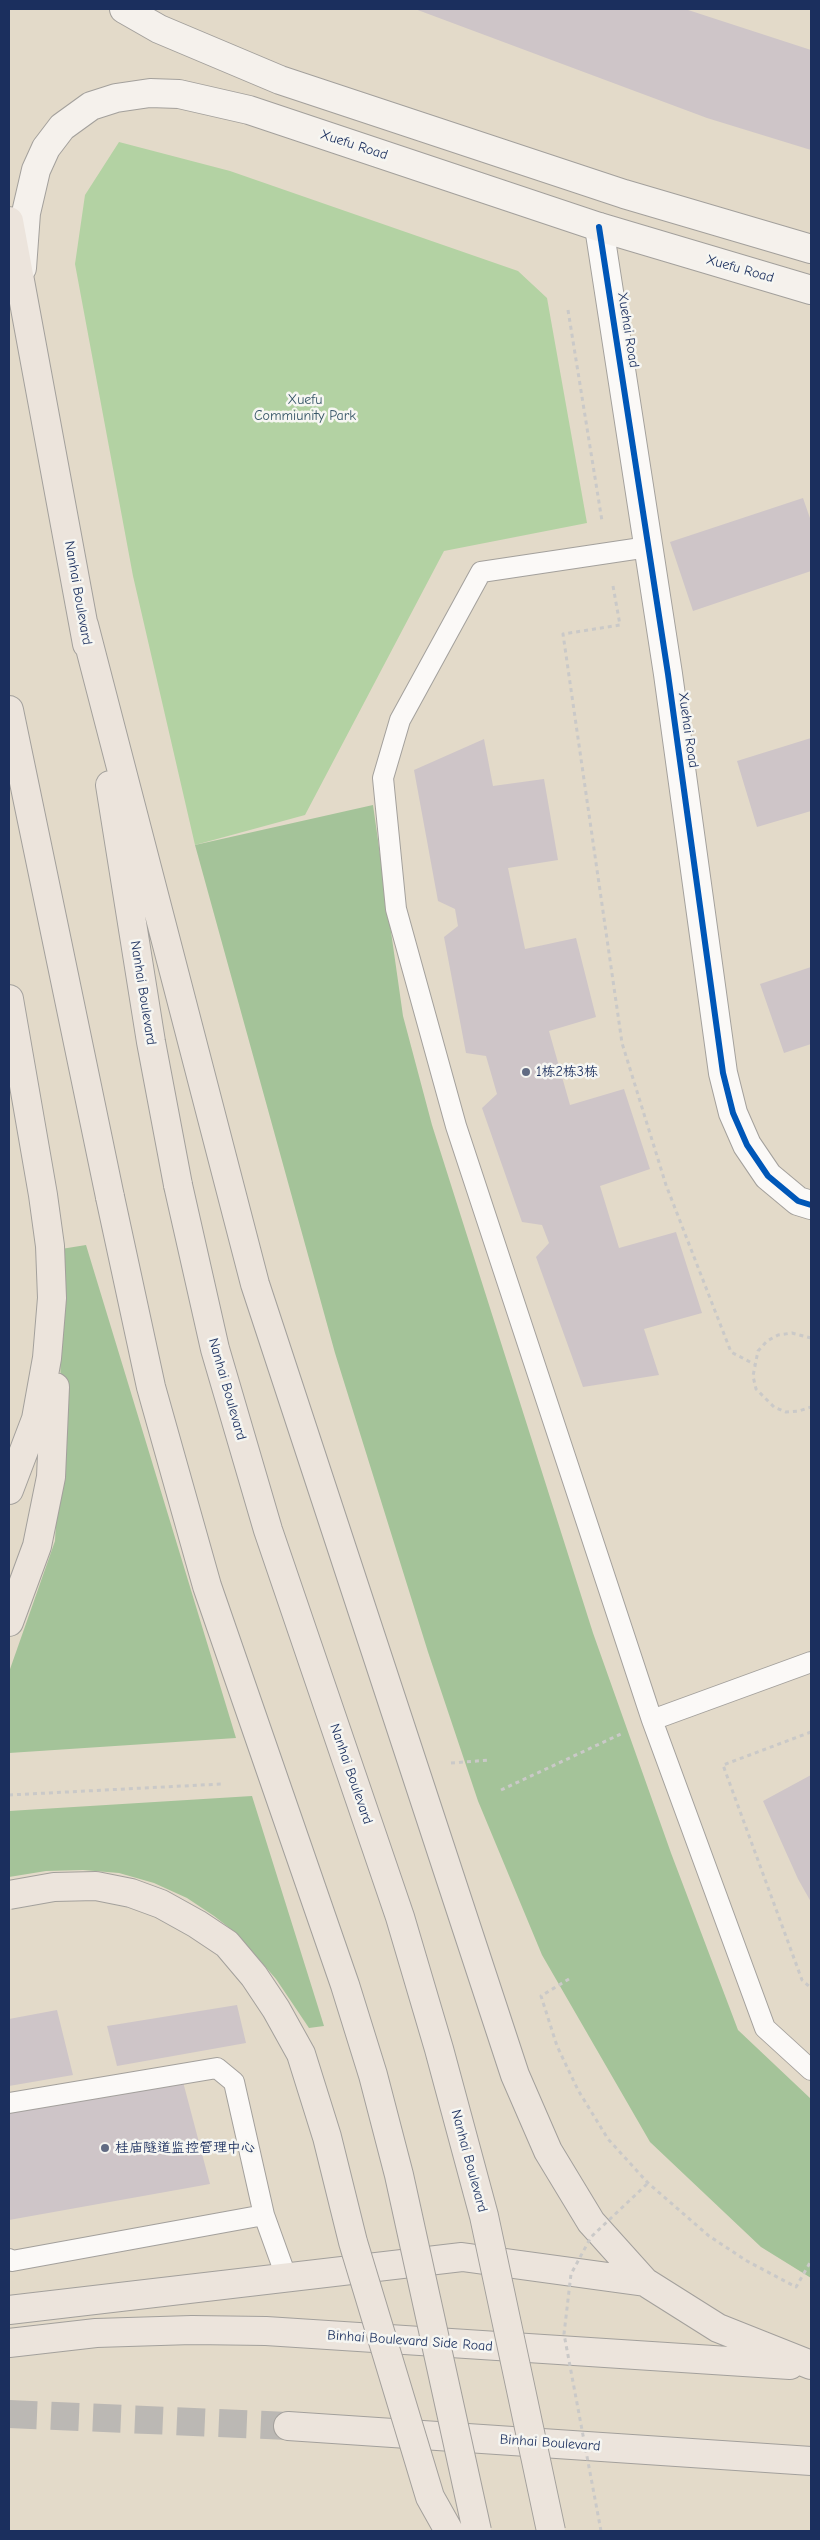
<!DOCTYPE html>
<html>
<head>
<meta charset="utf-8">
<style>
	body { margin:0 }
	#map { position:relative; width:820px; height:2540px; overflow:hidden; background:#e3dac9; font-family:"Comic Neue",sans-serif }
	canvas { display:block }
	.frame { position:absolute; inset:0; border:10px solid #1b2f5e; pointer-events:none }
</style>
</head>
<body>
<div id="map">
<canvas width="820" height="2540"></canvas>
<div class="frame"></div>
</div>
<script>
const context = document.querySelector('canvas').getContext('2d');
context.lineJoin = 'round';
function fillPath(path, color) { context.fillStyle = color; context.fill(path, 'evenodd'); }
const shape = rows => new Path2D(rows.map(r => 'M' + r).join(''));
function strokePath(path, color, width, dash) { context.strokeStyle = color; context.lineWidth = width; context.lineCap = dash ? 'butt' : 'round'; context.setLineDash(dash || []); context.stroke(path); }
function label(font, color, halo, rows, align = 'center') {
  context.font = font + ' "Comic Neue","LXGW WenKai TC",sans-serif'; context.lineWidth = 5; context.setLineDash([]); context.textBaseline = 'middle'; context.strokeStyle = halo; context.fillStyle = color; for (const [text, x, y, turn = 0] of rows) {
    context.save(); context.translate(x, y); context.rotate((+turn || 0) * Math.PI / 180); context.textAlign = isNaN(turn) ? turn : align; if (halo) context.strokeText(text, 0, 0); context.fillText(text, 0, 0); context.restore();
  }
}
fillPath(shape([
	[119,142,230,171,518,271,547,298,587,523,444,551,305,815,195,845,133,576,75,264,85,195]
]), '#b3d2a3');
fillPath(shape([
	[373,805,403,1016,432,1125,593,1633,671,1853,738,2030,811,2099,811,2278,761,2247,650,2142,542,1955,478,1801,428,1652,335,1353,195,845],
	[86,1245,236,1738,9,1753,9,1672,55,1541,62,1405,55,1250],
	[252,1796,324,2026,309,2028,276,1979,236,1933,214,1916,187,1898,154,1883,119,1873,83,1870,46,1871,9,1877,9,1811]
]), '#a4c399');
fillPath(shape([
	[415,9,685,9,811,50,811,150,707,118],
	[803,498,811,521,811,571,693,611,670,542],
	[811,738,811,811,757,827,737,761],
	[484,739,493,786,544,779,558,860,508,868,525,949,576,938,596,1017,549,1031,570,1105,624,1089,650,1169,600,1186,619,1248,676,1232,702,1313,644,1329,659,1375,583,1387,536,1257,549,1243,542,1225,522,1222,482,1108,497,1094,486,1056,466,1053,444,937,458,926,455,909,438,901,414,770],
	[811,967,811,1044,784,1053,760,984],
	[811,1775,811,1902,798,1879,763,1801],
	[237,2005,246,2043,117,2066,107,2026],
	[57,2010,73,2075,9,2086,9,2019],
	[182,2078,210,2184,9,2220,9,2113]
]), '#cec5c8');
strokePath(shape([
	[9,2414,288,2426]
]), '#bbb8b4', 28, [28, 14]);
const service = shape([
	[648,547,481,572,400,720,383,778,396,909,456,1126,652,1720],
	[811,1662,652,1720,765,2028,811,2070],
	[9,2103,217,2068,234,2082,264,2215,287,2279],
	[9,2259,12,2261,264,2215]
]);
const minor = shape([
	[599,227,668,674,723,1073,733,1113,747,1145,768,1176,798,1201,811,1205]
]);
const secondary = shape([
	[124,9,159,29,280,80,624,194,811,249],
	[22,268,26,213,36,170,46,148,62,127,91,106,116,98,150,93,179,94,249,110,599,227,811,290]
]);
const primary = shape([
	[9,221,87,644],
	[84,625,255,1284,515,2075,548,2151,591,2222,645,2282,718,2328,811,2365],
	[9,710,110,1197],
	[110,785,151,1042,178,1185],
	[9,999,43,1195,50,1246,52,1298,47,1358,36,1419,9,1490],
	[9,1622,37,1546,51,1477,55,1387],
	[9,2310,462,2257,645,2282],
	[9,2343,96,2333,192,2330,266,2331,790,2365]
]);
const trunk = shape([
	[288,2426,811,2461]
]);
strokePath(service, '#a3a09c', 22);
strokePath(minor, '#a3a09c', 30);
strokePath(secondary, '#a3a09c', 30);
strokePath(primary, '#a3a09c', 30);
strokePath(trunk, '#a3a09c', 30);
strokePath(shape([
	[568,310,602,521],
	[613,586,620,625,563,634,622,1043,666,1185,731,1352,754,1364],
	[811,1338,792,1333,778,1335,767,1341,758,1351,753,1376,756,1389,774,1407,786,1412,799,1411,811,1407],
	[811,1732,723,1765,802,1980,811,1988],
	[451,1763,490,1760],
	[501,1790,623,1733],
	[9,1795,221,1784],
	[569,1979,541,1996,557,2046,578,2090,608,2139,648,2183,709,2236,747,2261,796,2287,811,2261]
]), '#cac9c8', 3, [4, 4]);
strokePath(service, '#fbf9f7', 20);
strokePath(minor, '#fbf9f7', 28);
strokePath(secondary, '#f5f1ec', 28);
strokePath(primary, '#ece4dc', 28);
strokePath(trunk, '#ece4dc', 28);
const primaryBridge = shape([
	[178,1185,215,1349,268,1530,400,1917,439,2049,484,2216,551,2531],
	[110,1197,151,1387,207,1586,345,1985,373,2075,399,2175,477,2531],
	[9,1895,54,1887,96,1886,131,1893,161,1904,197,1924,227,1944,254,1976,276,2009,301,2054,327,2137,353,2242,430,2497,449,2531]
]);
strokePath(primaryBridge, '#a3a09c', 30, []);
strokePath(shape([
	[601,2531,564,2334,571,2274,591,2237,648,2183]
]), '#cac9c8', 3, [4, 4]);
strokePath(primaryBridge, '#ece4dc', 28);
strokePath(shape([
	[599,227,668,674,723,1073,733,1113,747,1145,768,1176,798,1201,811,1205]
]), '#0057b8', 6);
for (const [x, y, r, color] of [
	[526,1072,5,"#616b83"],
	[105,2148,5,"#616b83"]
]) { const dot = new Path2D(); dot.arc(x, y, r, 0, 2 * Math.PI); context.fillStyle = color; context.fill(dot); strokePath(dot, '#f6f6f2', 2); }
label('14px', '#1b2f5e', '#f6f6f2', [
	["Xuefu Road",354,145,18],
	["Xuefu Road",740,269,16],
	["Xuehai Road",628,330,81],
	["Nanhai Boulevard",78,593,80],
	["Xuehai Road",688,730,82],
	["Nanhai Boulevard",143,993,81],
	["Nanhai Boulevard",227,1389,74],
	["Nanhai Boulevard",351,1774,71],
	["Nanhai Boulevard",469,2161,75],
	["Binhai Boulevard Side Road",410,2341,4],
	["Binhai Boulevard",550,2443,4]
]);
label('14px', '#375668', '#f6f6f2', [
	["Xuefu",305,400],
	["Commiunity Park",305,416]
]);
label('14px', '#1b2f5e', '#f6f6f2', [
	["1栋2栋3栋",536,1072],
	["桂庙隧道监控管理中心",115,2148]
], 'left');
</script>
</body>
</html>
